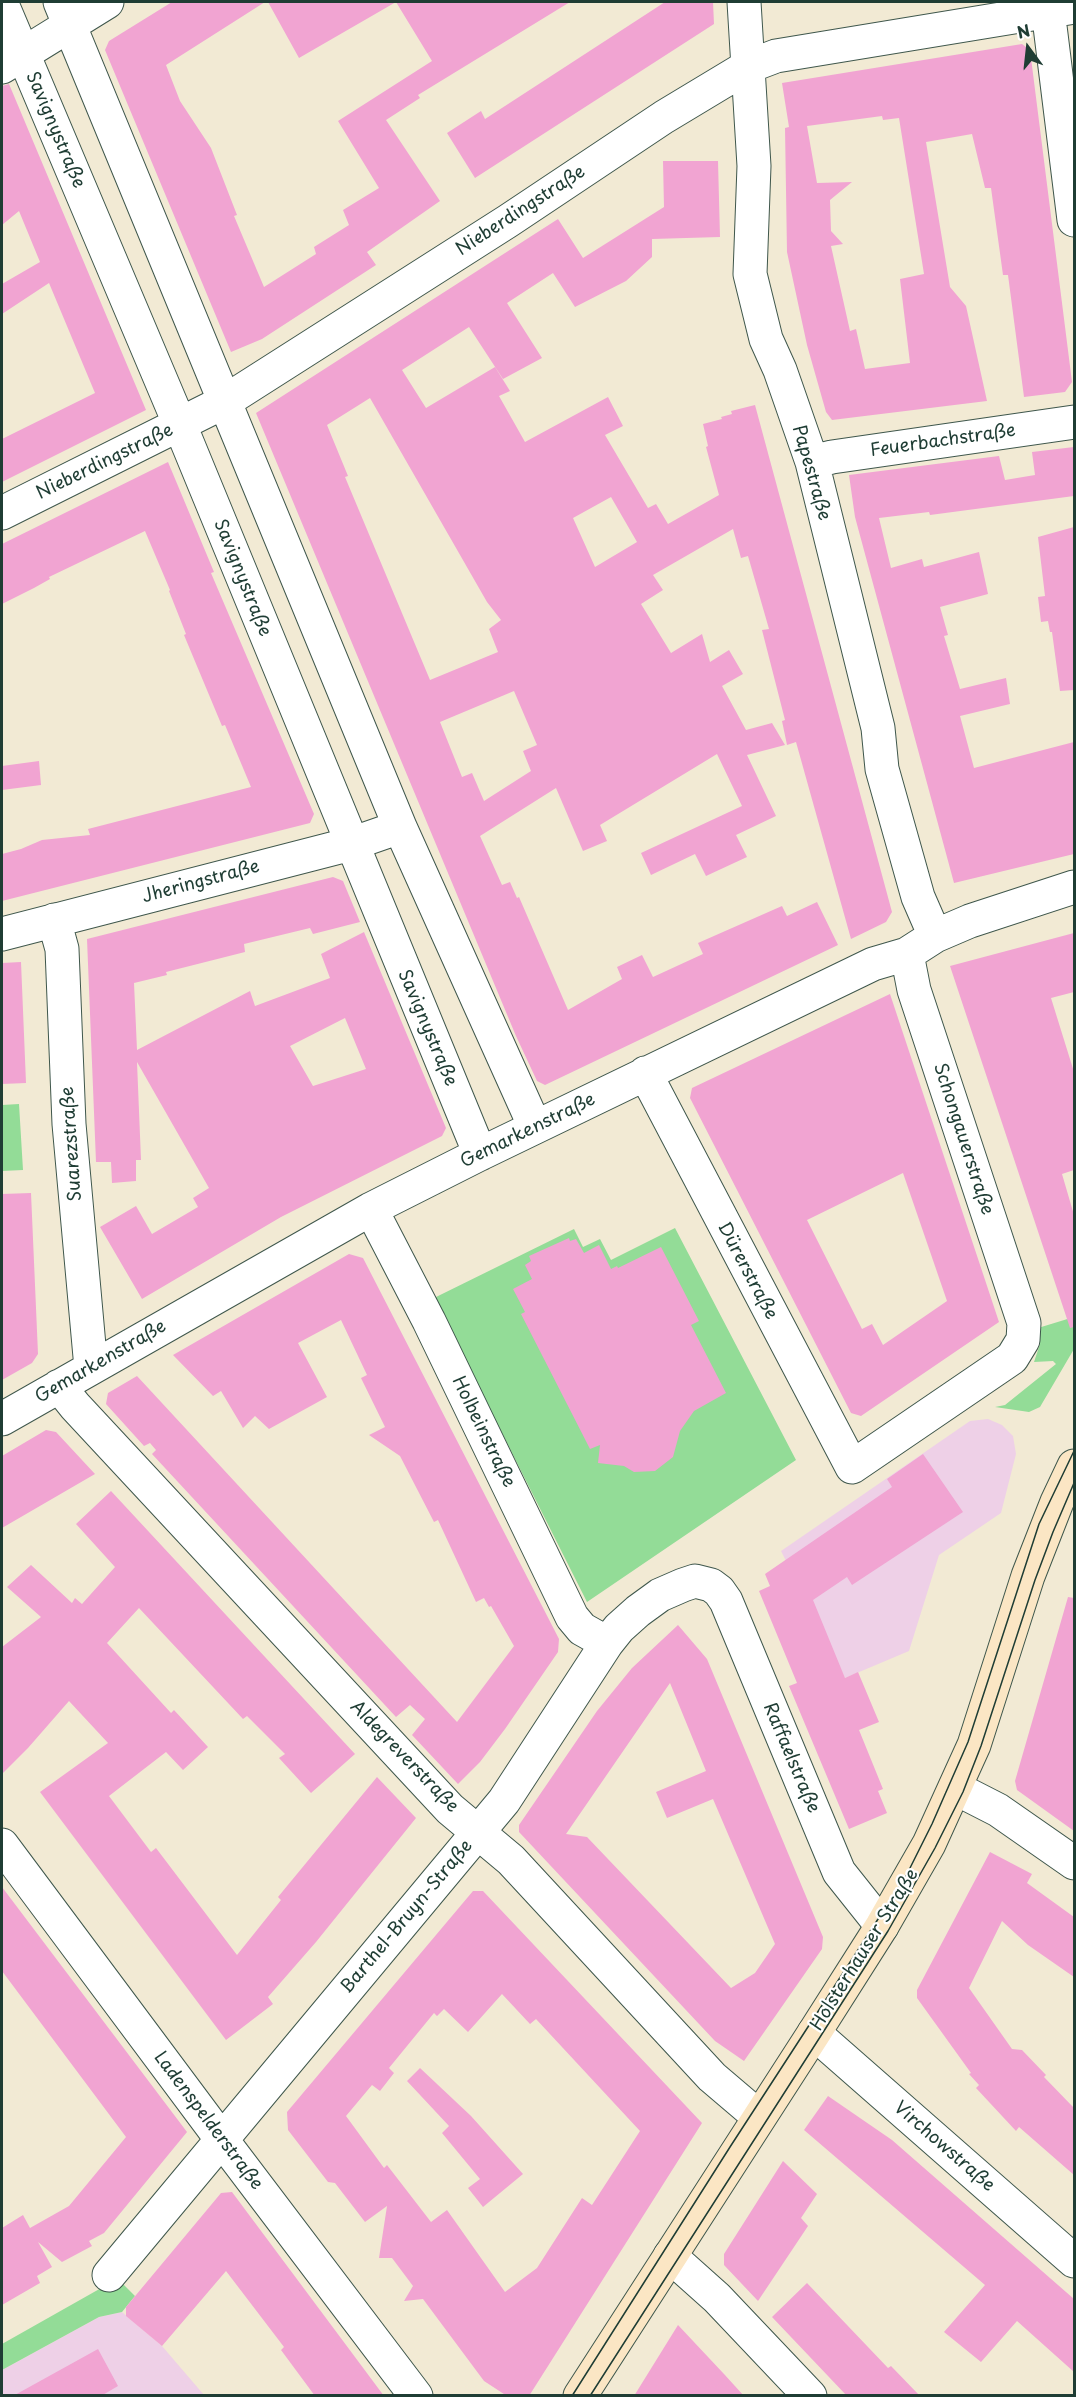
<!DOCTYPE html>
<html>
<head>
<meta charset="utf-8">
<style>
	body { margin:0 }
	#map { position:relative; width:1076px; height:2397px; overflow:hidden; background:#f2ead4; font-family:"Playpen Sans",sans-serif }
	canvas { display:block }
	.frame { position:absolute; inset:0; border:3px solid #1f3d34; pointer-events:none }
	.north { position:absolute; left:998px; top:18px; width:60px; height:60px; -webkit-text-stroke:4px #fff; paint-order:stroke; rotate:345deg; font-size:16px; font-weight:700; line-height:24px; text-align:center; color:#1f3d34 }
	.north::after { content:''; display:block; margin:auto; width:21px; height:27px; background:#1f3d34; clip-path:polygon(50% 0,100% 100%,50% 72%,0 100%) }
</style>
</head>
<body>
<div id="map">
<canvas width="1076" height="2397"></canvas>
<div class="frame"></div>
<div class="north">N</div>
</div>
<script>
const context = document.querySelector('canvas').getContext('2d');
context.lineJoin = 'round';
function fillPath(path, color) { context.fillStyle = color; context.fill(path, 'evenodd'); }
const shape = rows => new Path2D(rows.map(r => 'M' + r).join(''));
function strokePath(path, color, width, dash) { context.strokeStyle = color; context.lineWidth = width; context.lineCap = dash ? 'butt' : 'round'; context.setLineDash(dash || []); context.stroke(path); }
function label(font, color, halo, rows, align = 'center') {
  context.font = font + ' "Playpen Sans",sans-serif'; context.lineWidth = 4.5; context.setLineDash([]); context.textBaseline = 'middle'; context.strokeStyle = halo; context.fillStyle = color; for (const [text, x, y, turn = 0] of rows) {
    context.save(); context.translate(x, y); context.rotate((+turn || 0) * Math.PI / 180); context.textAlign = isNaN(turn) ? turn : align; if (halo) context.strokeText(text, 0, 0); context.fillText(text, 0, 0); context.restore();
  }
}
fillPath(shape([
	[988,1419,1002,1425,1013,1436,1016,1454,1001,1513,939,1555,909,1651,845,1678,781,1551,970,1421],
	[122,2312,162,2346,204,2395,2,2395,2,2370,99,2317]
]), '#eed0e7');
fillPath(shape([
	[19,1104,23,1170,2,1171,2,1105],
	[675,1228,796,1460,587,1602,434,1298,574,1229,583,1247,600,1239,611,1260],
	[1074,1317,1074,1349,1040,1407,1029,1412,995,1407,1005,1405,1056,1364,1053,1361,1034,1362,1040,1344,1038,1328],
	[120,2281,135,2296,122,2312,99,2317,2,2370,2,2344,110,2283]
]), '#93dc97');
fillPath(shape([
	[172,2,265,2,166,65,180,101,211,148,237,215,234,216,264,287,316,254,314,247,349,225,343,210,379,188,338,121,432,61,396,2,299,58,268,2,570,2,418,95,420,98,386,120,440,201,367,252,376,265,262,339,231,352,105,50,109,41],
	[665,2,713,2,714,24,475,178,447,133,481,111,485,119],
	[1022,44,1030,50,1072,382,1065,392,1024,397,1008,275,1003,275,991,188,985,188,972,134,926,142,950,287,966,306,987,401,832,420,826,412,807,345,787,252,785,128,789,127,782,83],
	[882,116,883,120,899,118,924,274,900,279,910,363,865,369,856,329,850,331,831,246,843,244,831,231,830,200,852,182,817,183,807,126],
	[9,84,146,410,2,482,2,439,95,393,49,283,2,314,2,284,40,262,19,211,2,225,2,86],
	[663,161,718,161,720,237,652,239,652,257,626,281,575,307,553,273,507,303,542,358,503,379,469,327,402,370,426,408,495,367,510,391,499,396,525,442,608,397,623,426,605,435,648,508,656,504,668,524,719,495,706,447,708,446,703,424,722,419,721,417,732,414,731,411,755,405,892,912,886,922,851,939,796,742,787,745,782,721,785,720,762,630,769,629,748,556,741,558,733,529,653,575,663,590,641,604,671,653,702,634,710,662,729,650,743,674,722,686,746,730,772,723,785,745,747,755,776,816,736,835,747,857,706,876,695,854,651,875,641,853,742,806,717,754,600,825,607,841,583,851,556,788,480,836,502,885,510,882,517,898,519,897,568,1010,622,979,617,967,642,955,653,977,703,954,698,943,782,906,787,916,817,902,838,945,545,1085,537,1081,516,1036,256,413,558,219,583,258,664,207],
	[370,398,487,602,501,620,489,629,498,652,430,680,345,477,348,476,327,425],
	[611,497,637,542,595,567,573,518],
	[514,691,537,745,523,751,531,771,484,801,472,773,462,777,440,722],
	[1074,447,1074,496,930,515,929,512,879,518,891,568,922,559,924,567,979,552,988,594,940,607,948,635,944,636,960,689,1006,678,1010,704,960,716,974,768,1074,742,1074,854,954,883,855,517,849,475,999,456,1005,480,1035,475,1032,452],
	[168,462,214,572,211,573,314,814,310,823,2,901,2,854,21,849,42,840,90,835,88,829,251,787,225,725,222,726,184,635,186,634,169,591,170,590,145,531,49,577,50,579,34,588,2,604,2,544],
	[1074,527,1074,690,1060,691,1052,632,1050,632,1048,621,1041,622,1038,597,1045,596,1038,537],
	[39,761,41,785,2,790,2,766],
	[333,877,343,881,360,922,313,934,310,928,244,944,245,952,166,972,167,975,134,983,137,1050,250,991,255,1006,330,978,321,954,364,932,446,1128,442,1136,281,1217,142,1299,100,1227,136,1206,152,1234,198,1207,193,1198,209,1188,137,1062,141,1160,136,1160,136,1181,112,1183,111,1162,96,1162,87,939],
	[345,1018,366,1069,313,1086,290,1046],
	[1074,933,1074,992,1051,998,1074,1072,1074,1170,1062,1174,1074,1215,1074,1327,1070,1328,950,966],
	[21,962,26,1083,2,1084,2,963],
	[890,994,999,1322,861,1416,851,1413,690,1098,692,1088],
	[903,1173,947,1301,883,1345,872,1324,862,1329,807,1220],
	[31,1193,38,1354,32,1363,2,1380,2,1194],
	[569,1238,570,1241,576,1239,584,1253,599,1245,611,1269,617,1266,618,1268,661,1247,699,1321,691,1325,726,1393,694,1411,680,1431,673,1457,655,1471,634,1472,624,1466,598,1463,600,1445,590,1449,521,1314,525,1312,513,1289,532,1279,525,1265,531,1261,529,1256],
	[349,1254,363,1258,559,1639,558,1652,505,1729,480,1762,458,1784,412,1735,425,1719,410,1705,396,1717,152,1454,156,1450,150,1443,144,1446,106,1404,108,1393,137,1376,457,1722,514,1646,491,1606,489,1607,484,1598,476,1602,438,1520,434,1522,400,1456,369,1435,385,1427,361,1378,367,1375,341,1320,298,1343,327,1397,269,1429,255,1416,243,1428,221,1391,213,1396,173,1355],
	[46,1430,56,1432,95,1474,2,1528,2,1456],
	[923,1454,963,1512,852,1585,847,1577,813,1600,845,1678,858,1672,879,1722,859,1730,883,1789,878,1791,887,1813,849,1829,789,1686,797,1683,759,1591,770,1586,765,1574,892,1487,887,1479],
	[111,1491,355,1754,311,1793,279,1758,285,1754,247,1716,243,1719,139,1608,107,1643,171,1713,174,1710,208,1747,183,1770,166,1752,109,1796,151,1852,156,1848,237,1955,281,1900,278,1897,377,1777,416,1818,316,1942,268,1997,273,2004,226,2040,40,1792,108,1743,69,1701,28,1748,2,1774,2,1647,41,1617,7,1587,31,1565,72,1603,75,1598,82,1604,115,1567,76,1524],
	[1068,1597,1074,1598,1074,1831,1017,1790,1015,1781],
	[678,1625,707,1659,823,1937,822,1949,744,2061,715,2041,519,1832,519,1825,597,1711,632,1668],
	[670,1683,706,1771,656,1792,667,1818,713,1799,775,1944,755,1973,731,1988,587,1837,566,1834],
	[990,1852,1032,1874,1027,1883,1074,1917,1074,1977,1028,1945,1002,1921,969,1988,1012,2049,1022,2050,1046,2075,1044,2077,1074,2108,1074,2175,1019,2127,1016,2131,976,2088,979,2085,969,2074,971,2073,917,1998,917,1990],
	[2,1887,187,2132,104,2233,89,2241,92,2246,62,2262,38,2242,52,2267,37,2276,40,2283,2,2305,2,2228,23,2215,30,2228,69,2206,126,2137,2,1971],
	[473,1891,483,1891,702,2123,529,2396,507,2396,484,2381,423,2299,404,2301,413,2286,392,2258,379,2258,387,2206,365,2222,335,2183,328,2182,288,2130,287,2112],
	[502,1994,530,2024,536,2019,640,2131,592,2205,582,2198,537,2268,505,2292,447,2210,431,2222,387,2165,384,2168,346,2116,372,2085,380,2091,394,2073,389,2068,434,2013,437,2016,444,2009,468,2032],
	[420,2068,471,2116,523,2174,483,2207,468,2188,480,2179,442,2133,449,2126,407,2081],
	[828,2096,892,2140,1074,2299,1074,2372,1017,2321,981,2362,944,2332,985,2285,804,2130],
	[783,2161,817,2194,801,2218,808,2226,758,2301,724,2265,724,2254],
	[232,2192,352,2353,384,2396,315,2396,281,2350,284,2347,226,2271,162,2346,126,2316,126,2307,221,2193],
	[807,2283,888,2368,891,2366,920,2396,847,2396,772,2317],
	[678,2325,724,2374,744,2396,634,2396],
	[98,2349,118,2386,101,2396,13,2396]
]), '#f1a4d2');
const minor = shape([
	[60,2,400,827,535,1127],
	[744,2,754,166,750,274,766,339,780,370,812,462,878,728,882,769,918,897,935,936],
	[1047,2,1074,220],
	[2,4,180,425,480,1154],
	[2,67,107,2],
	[812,462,832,457,1074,422],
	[2,513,224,402,508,221,664,117,747,67,776,56,1074,7],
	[54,920,62,949,69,1124,91,1368],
	[2,934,351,844,400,827],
	[645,1073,852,1467,1012,1358,1023,1340,1024,1323,914,990,907,954],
	[371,1209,429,1321,572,1617,582,1629,607,1643],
	[59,1386,75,1406,450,1809,511,1860,712,2077,759,2117],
	[2,1419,371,1209,480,1154,873,964,907,954,935,936,970,921,1074,887],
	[955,1788,998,1810,1074,1863],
	[2,1845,222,2140,416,2396],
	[814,2033,1074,2261],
	[670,2256,717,2298,810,2396],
	[109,2275,504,1801,607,1643,619,1628,638,1611,660,1595,683,1585,695,1581,711,1585,719,1591,726,1601,839,1872,882,1926]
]);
const secondary = shape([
	[580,2396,814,2033,882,1926,929,1844,974,1745,1028,1576,1057,1502,1074,1466]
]);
strokePath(minor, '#3f574c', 35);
strokePath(secondary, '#3f574c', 35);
strokePath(minor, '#fff', 33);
strokePath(secondary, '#fbe6c4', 33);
strokePath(shape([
	[572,2396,730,2147,906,1876,932,1824,968,1742,1039,1524,1074,1451],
	[590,2396,888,1931,935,1848,963,1792,981,1746,1035,1580,1053,1532,1074,1483]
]), '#1f3d34', 1.5);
label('18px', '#1f3d34', '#fff', [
	["Savignystraße",55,130,67],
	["Nieberdingstraße",521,211,-33],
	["Feuerbachstraße",943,441,-8],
	["Nieberdingstraße",105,462,-26],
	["Papestraße",811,473,74],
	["Savignystraße",242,578,68],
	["Jheringstraße",201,882,-15],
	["Savignystraße",427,1028,67],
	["Gemarkenstraße",528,1131,-26],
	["Schongauerstraße",963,1139,72],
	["Suarezstraße",72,1144,-94],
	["Dürerstraße",747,1271,62],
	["Gemarkenstraße",101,1362,-30],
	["Holbeinstraße",483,1432,64],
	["Aldegreverstraße",404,1757,46],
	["Raffaelstraße",791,1758,67],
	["Barthel-Bruyn-Straße",407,1917,-50],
	["Holsterhauser Straße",865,1950,-58],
	["Ladenspelderstraße",208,2121,53],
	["Virchowstraße",944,2147,41]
]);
</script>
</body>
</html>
